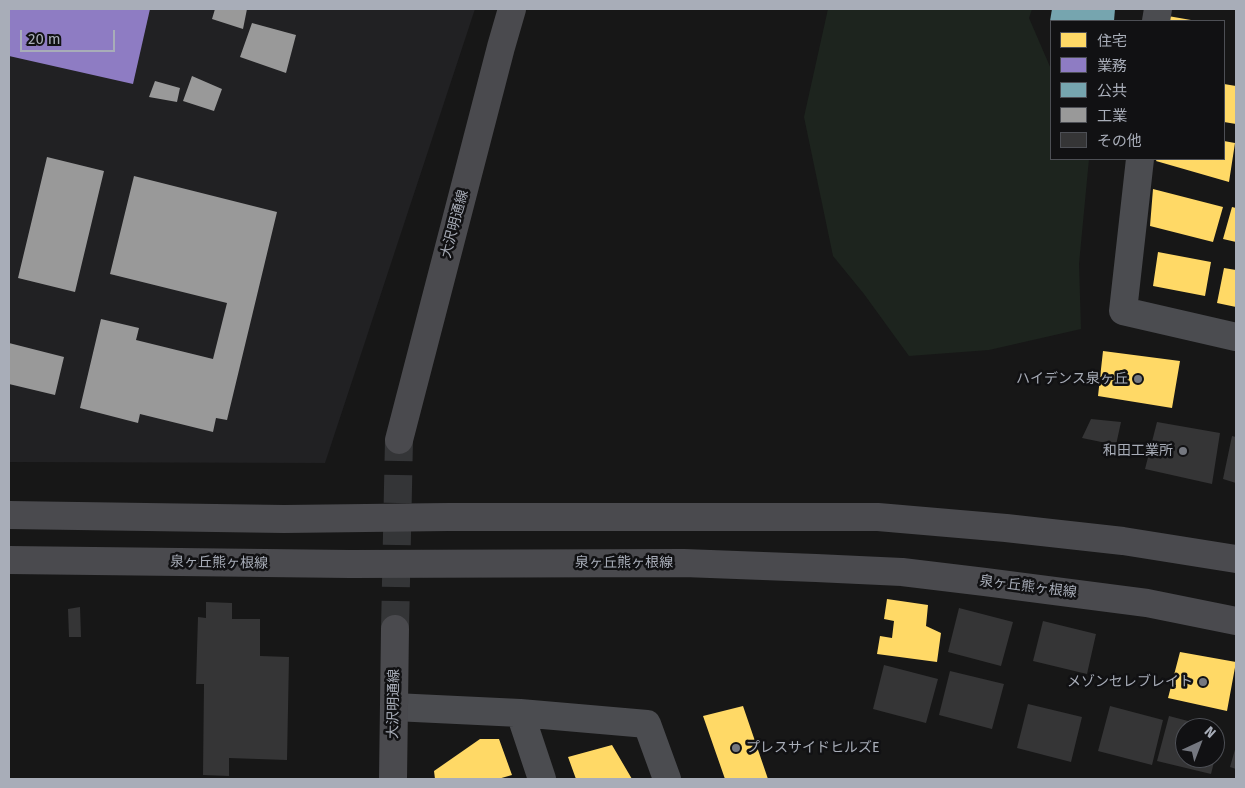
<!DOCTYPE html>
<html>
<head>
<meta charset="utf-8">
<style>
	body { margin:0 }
	#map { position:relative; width:1245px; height:788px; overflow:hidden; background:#171717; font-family:"Fira Sans","Noto Sans JP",sans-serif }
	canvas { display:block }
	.frame { position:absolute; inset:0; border:10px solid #a8adb8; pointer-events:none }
	.legend { position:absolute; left:1050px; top:20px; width:175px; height:140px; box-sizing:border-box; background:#111113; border:1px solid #4d4f55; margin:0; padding:6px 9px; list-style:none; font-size:15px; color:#a8adb8 }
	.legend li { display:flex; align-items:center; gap:10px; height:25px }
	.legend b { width:25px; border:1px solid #4d4f55 }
	.north { position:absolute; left:1175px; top:718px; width:50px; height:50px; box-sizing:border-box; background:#111113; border:1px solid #4d4f55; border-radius:50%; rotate:43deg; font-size:14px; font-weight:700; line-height:20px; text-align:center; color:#a8adb8 }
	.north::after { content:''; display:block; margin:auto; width:18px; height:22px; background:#757880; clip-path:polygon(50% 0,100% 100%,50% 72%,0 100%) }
	.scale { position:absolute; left:20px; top:30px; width:95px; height:22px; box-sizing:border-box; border:2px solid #a8adb8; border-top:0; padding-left:6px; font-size:15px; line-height:18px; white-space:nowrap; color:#a8adb8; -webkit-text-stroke:4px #111113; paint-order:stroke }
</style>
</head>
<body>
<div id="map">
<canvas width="1245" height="788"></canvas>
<div class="frame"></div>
<ul class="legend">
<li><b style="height:14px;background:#ffd966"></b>住宅</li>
<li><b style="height:14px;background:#8e7cc3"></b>業務</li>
<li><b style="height:14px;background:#76a5af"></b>公共</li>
<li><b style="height:14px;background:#999"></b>工業</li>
<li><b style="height:14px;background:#353536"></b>その他</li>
</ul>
<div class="north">N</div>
<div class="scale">20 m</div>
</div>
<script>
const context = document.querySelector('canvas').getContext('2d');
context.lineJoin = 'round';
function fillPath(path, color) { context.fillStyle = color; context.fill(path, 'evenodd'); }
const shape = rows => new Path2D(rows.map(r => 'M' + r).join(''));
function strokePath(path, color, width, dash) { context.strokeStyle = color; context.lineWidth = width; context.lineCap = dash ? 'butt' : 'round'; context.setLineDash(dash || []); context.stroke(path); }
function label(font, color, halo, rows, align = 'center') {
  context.font = font + ' "Fira Sans","Noto Sans JP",sans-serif'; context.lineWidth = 5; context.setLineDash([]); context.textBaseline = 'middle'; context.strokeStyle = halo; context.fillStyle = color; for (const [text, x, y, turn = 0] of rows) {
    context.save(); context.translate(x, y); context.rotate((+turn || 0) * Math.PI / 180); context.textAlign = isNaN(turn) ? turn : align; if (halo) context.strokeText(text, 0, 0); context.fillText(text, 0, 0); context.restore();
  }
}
fillPath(shape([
	[9,9,475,9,325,463,9,462]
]), '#212123');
fillPath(shape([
	[828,9,1032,9,1029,18,1051,69,1051,159,1089,159,1079,264,1081,329,989,350,909,356,864,294,833,256,804,117]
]), '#1d241e');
fillPath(shape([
	[1168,16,1191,20,1191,21,1167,21],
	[1224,84,1236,86,1236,124,1224,122],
	[1224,141,1235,143,1229,182,1156,161,1157,159,1224,159],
	[1153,189,1223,207,1213,242,1150,226],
	[1232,207,1236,208,1236,242,1223,239],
	[1158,252,1211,262,1205,296,1153,286],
	[1224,268,1236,270,1236,307,1217,303],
	[1103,351,1180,361,1172,408,1098,396],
	[887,599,928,605,926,626,941,633,937,662,877,654,880,636,892,638,894,621,884,619],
	[1180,652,1236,662,1227,711,1168,698],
	[743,706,768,779,725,779,703,716],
	[480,739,499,739,512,775,498,779,435,779,434,771],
	[612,745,632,779,576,779,568,757]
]), '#ffd966');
fillPath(shape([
	[9,9,150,9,133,84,9,56]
]), '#8e7cc3');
fillPath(shape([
	[1052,9,1115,9,1114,21,1050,21]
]), '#76a5af');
fillPath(shape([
	[215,9,247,9,243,29,212,19],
	[252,23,296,35,286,73,240,57],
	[192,76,222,89,214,111,183,101],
	[155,81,180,88,177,102,149,97],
	[47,157,104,171,75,292,18,278],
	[134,176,277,212,227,420,216,418,213,432,140,414,138,423,80,408,101,319,139,328,136,340,213,359,227,303,110,274],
	[9,343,64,357,55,395,9,384]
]), '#999');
fillPath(shape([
	[1091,419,1121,422,1116,445,1082,438],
	[1157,422,1220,433,1212,484,1145,469],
	[1232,436,1236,437,1236,483,1223,479],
	[206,602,232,603,232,619,260,619,260,656,289,657,287,760,229,758,229,776,203,775,204,684,196,684,198,617,206,618],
	[80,607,81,637,69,637,68,609],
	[959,608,1013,622,1001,666,948,652],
	[1043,621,1096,634,1087,674,1033,661],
	[884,665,938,679,926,723,873,709],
	[950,671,1004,684,992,729,939,715],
	[1028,704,1082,717,1071,762,1017,748],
	[1110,706,1163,720,1152,765,1098,751],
	[1169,716,1211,727,1185,728,1185,758,1215,758,1211,774,1157,761],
	[1215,728,1222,730,1216,757,1215,757],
	[1236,746,1236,769,1230,767]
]), '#353536');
strokePath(shape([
	[395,629,399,440]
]), '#343537', 28, [28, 14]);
strokePath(shape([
	[1156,21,1158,9],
	[1140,159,1123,311,1236,337],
	[394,707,520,713,647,724,667,779],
	[520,713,542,779]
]), '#4b4c50', 28);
strokePath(shape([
	[399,440,501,47,512,9],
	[9,515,284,519,448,517,878,517,1006,528,1123,541,1236,559],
	[9,560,350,564,684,563,816,568,902,572,985,582,1147,603,1236,621],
	[393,779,395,629]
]), '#4a4a4e', 28);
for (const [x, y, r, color] of [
	[1138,379,5,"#757880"],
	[1183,451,5,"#757880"],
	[1203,682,5,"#757880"],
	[736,748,5,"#757880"]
]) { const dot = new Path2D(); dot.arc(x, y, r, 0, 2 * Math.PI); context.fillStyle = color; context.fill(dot); strokePath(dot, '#111113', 2); }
label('14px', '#a8adb8', '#111113', [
	["大沢明通線",455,224,-75],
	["泉ヶ丘熊ヶ根線",219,563,1],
	["泉ヶ丘熊ヶ根線",624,563],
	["泉ヶ丘熊ヶ根線",1028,587,7],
	["大沢明通線",394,704,-89]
]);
label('14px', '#a8adb8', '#111113', [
	["ハイデンス泉ヶ丘",1128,379],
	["和田工業所",1173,451],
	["メゾンセレブレイト",1193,682],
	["プレスサイドヒルズE",746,748,"left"]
], 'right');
</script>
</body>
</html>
